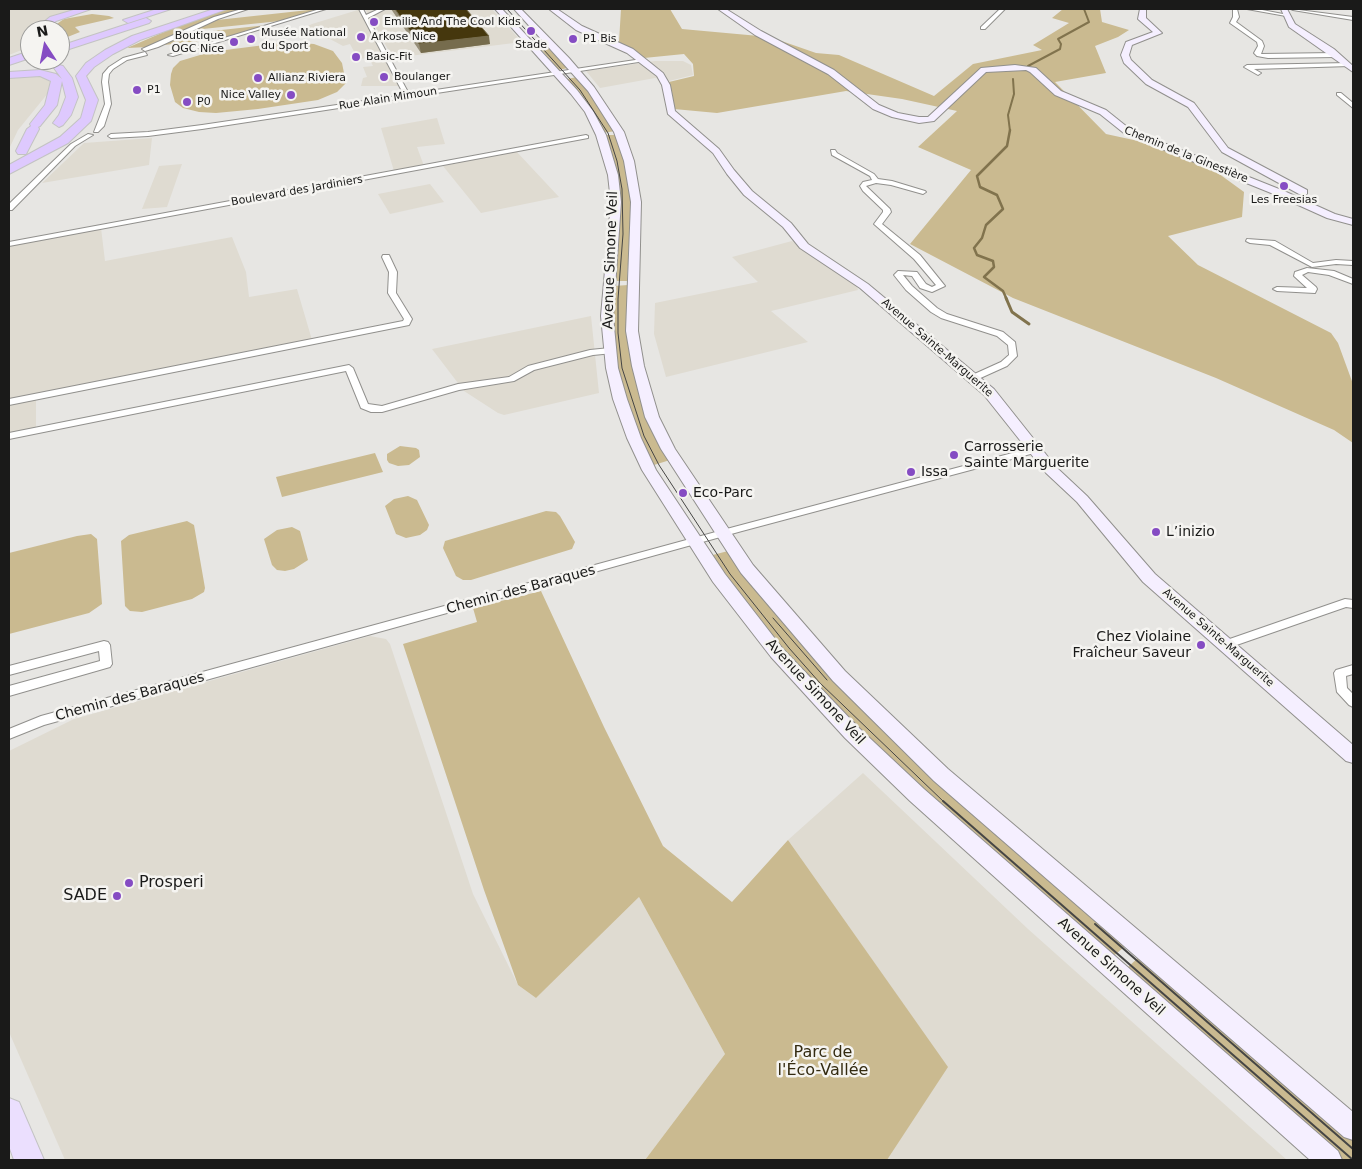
<!DOCTYPE html>
<html>
<head>
<meta charset="utf-8">
<style>
	body { margin:0 }
	#map { position:relative; width:1362px; height:1169px; overflow:hidden; background:#e7e6e3; font-family:"DejaVu Sans",sans-serif }
	canvas { display:block }
	.frame { position:absolute; inset:0; border:10px solid #1a1a19; pointer-events:none }
	.north { position:absolute; left:20px; top:20px; width:50px; height:50px; box-sizing:border-box; background:#f5f4f1; border:1px solid #9d9d9b; border-radius:50%; rotate:349deg; font-size:14px; font-weight:700; line-height:20px; text-align:center; color:#1a1a19 }
	.north::after { content:''; display:block; margin:auto; width:18px; height:22px; background:#854cc3; clip-path:polygon(50% 0,100% 100%,50% 72%,0 100%) }
</style>
</head>
<body>
<div id="map">
<canvas width="1362" height="1169"></canvas>
<div class="frame"></div>
<div class="north">N</div>
</div>
<script>
const context = document.querySelector('canvas').getContext('2d');
context.lineJoin = 'round';
function fillPath(path, color) { context.fillStyle = color; context.fill(path, 'evenodd'); }
const shape = rows => new Path2D(rows.map(r => 'M' + r).join(''));
function strokePath(path, color, width, dash) { context.strokeStyle = color; context.lineWidth = width; context.lineCap = dash ? 'butt' : 'round'; context.setLineDash(dash || []); context.stroke(path); }
function label(font, color, halo, rows, align = 'center') {
  context.font = font + ' "DejaVu Sans",sans-serif'; context.lineWidth = 5; context.setLineDash([]); context.textBaseline = 'middle'; context.strokeStyle = halo; context.fillStyle = color; for (const [text, x, y, turn = 0] of rows) {
    context.save(); context.translate(x, y); context.rotate((+turn || 0) * Math.PI / 180); context.textAlign = isNaN(turn) ? turn : align; if (halo) context.strokeText(text, 0, 0); context.fillText(text, 0, 0); context.restore();
  }
}
fillPath(shape([
	[9,9,79,9,55,16,33,28,30,30,29,47,9,55],
	[361,9,401,86,361,86,363,78,367,77,363,67,373,66,369,58,358,59,350,44,343,46,330,39,291,34,312,24],
	[365,9,492,9,522,42,393,58],
	[655,61,683,61,691,65,693,75,669,81,655,78,600,88,586,71],
	[24,74,41,75,53,81,53,87,18,130,9,149,9,76],
	[437,118,445,144,417,147,424,166,394,171,381,128],
	[152,138,149,165,42,183,84,143],
	[516,151,559,197,481,213,443,166],
	[182,164,167,207,142,209,159,166],
	[430,184,444,202,390,214,378,194],
	[101,228,105,261,232,237,246,272,249,297,297,289,312,340,36,395,36,428,9,433,9,245],
	[792,241,856,283,858,290,771,311,808,342,666,377,654,334,655,303,758,282,732,257],
	[591,316,599,393,504,415,498,413,464,391,432,349],
	[370,636,386,639,390,644,473,894,518,985,536,998,639,897,725,1054,645,1160,65,1160,9,1032,9,751,74,719],
	[863,773,1028,929,1287,1160,887,1160,947,1067,788,840]
]), '#dfdbd1');
fillPath(shape([
	[225,9,240,9,206,20,148,47,127,48,194,19],
	[318,9,280,21,193,30,217,20],
	[621,9,670,9,682,29,770,37,816,53,839,55,934,96,973,64,1042,50,1033,45,1069,23,1052,18,1063,9,1100,9,1102,22,1129,30,1118,37,1095,46,1106,73,1055,82,1106,134,1189,152,1244,192,1242,217,1168,236,1198,265,1331,333,1338,343,1353,384,1353,443,1334,430,1216,378,1013,298,910,244,971,170,918,147,957,111,902,99,846,91,717,113,674,109,669,82,694,76,693,64,684,54,644,58,619,42],
	[92,14,109,16,114,18,75,27,80,32,60,40,60,30,48,30,64,19],
	[267,25,226,38,164,45,185,34],
	[534,40,540,40,556,56,566,62,568,68,558,70],
	[288,42,314,44,333,51,342,63,346,83,337,92,318,100,258,109,216,113,199,112,183,108,175,102,170,85,171,74,173,68,180,61,210,52],
	[577,77,588,90,615,131,603,133,577,91,567,79],
	[606,135,616,135,625,161,632,192,627,281,615,281,619,234],
	[628,285,627,315,670,460,654,465,651,464,639,438,617,367,612,315,614,286],
	[400,446,416,448,419,450,420,457,409,465,398,466,389,463,387,460,387,454],
	[375,453,383,472,282,497,276,477],
	[408,496,417,500,429,525,427,530,420,535,406,538,396,534,385,506,394,499],
	[546,511,556,512,560,516,575,542,572,549,471,580,463,580,456,576,443,548,445,541],
	[187,521,194,525,205,588,204,592,192,599,142,612,130,611,125,606,121,541,129,535],
	[292,527,300,531,308,560,294,569,285,571,277,570,272,565,264,539,277,530],
	[91,534,97,539,102,604,89,613,9,634,9,553,77,536],
	[728,551,773,609,1129,943,1111,958,921,792,783,652,709,556],
	[541,591,604,727,663,846,732,902,788,840,948,1067,887,1160,645,1160,725,1054,639,897,536,998,518,985,484,890,403,644,477,622,473,608],
	[1142,954,1353,1136,1353,1160,1340,1160,1125,970]
]), '#caba90');
strokePath(shape([
	[1028,66,1060,49,1061,44,1058,39,1089,22,1084,9],
	[1010,131,1008,115,1014,94,1013,79]
]), '#81734d', 2);
strokePath(shape([
	[1007,300,1003,291,984,277,994,267,993,261,977,255,974,248,982,238,986,225,1003,209,997,195,980,187,977,176,1007,146,1010,130]
]), '#81734d', 2.5);
strokePath(shape([
	[1006,298,1012,312,1029,324]
]), '#81734d', 3);
const street = shape([
	[242,9,248,9,218,19,158,47,145,51,142,49,214,17,242,9],
	[320,9,326,9,173,56,168,55,320,9],
	[359,9,363,9,366,15,379,9,385,9,368,18,409,94,642,59,645,61,202,129,148,136,111,138,108,136,111,134,148,132,202,125,404,95,359,9],
	[1000,9,1005,9,985,29,981,29,981,27,1000,9],
	[1233,9,1237,9,1239,17,1236,22,1262,41,1264,46,1261,54,1336,53,1339,55,1336,57,1268,58,1257,56,1254,53,1258,46,1257,42,1230,23,1233,17,1233,9],
	[1247,9,1257,9,1288,15,1286,16,1247,9],
	[1291,9,1353,17,1353,20,1293,10,1291,9],
	[145,52,147,55,127,60,113,69,109,74,108,82,111,104,104,126,98,132,94,132,105,104,102,82,103,74,109,67,123,58,145,52],
	[1348,63,1350,66,1254,69,1261,73,1258,75,1244,67,1247,65,1348,63],
	[1337,93,1341,93,1353,103,1353,108,1337,95,1337,93],
	[88,134,93,135,75,146,12,210,9,210,9,204,71,144,88,134],
	[586,135,588,136,588,138,9,246,9,242,586,135],
	[831,150,835,150,837,153,874,174,878,179,892,181,925,191,926,192,923,194,891,185,876,183,866,186,890,209,891,212,882,224,920,255,945,286,932,292,920,288,912,276,903,275,912,286,937,308,947,314,1003,332,1015,342,1017,356,1007,366,976,380,970,380,970,376,1001,362,1009,355,1008,345,997,336,941,318,931,312,906,290,894,275,898,271,917,272,926,284,932,287,936,285,914,259,874,224,883,212,883,210,863,191,860,186,863,182,872,180,870,176,832,155,831,150],
	[1247,239,1275,241,1313,263,1336,260,1353,261,1353,265,1336,264,1312,267,1270,245,1250,243,1246,241,1247,239],
	[383,255,389,255,397,272,396,293,412,319,409,325,9,405,9,399,403,321,404,319,388,293,389,272,382,257,383,255],
	[1307,268,1334,271,1353,279,1353,284,1329,275,1308,272,1302,275,1316,287,1317,289,1315,293,1277,291,1273,289,1277,287,1307,288,1294,276,1295,272,1307,268],
	[610,348,614,351,613,353,593,355,534,370,514,381,459,390,382,412,371,412,361,408,346,371,9,439,9,433,349,365,353,368,368,404,382,406,458,384,509,377,528,366,590,350,610,348],
	[1035,447,1040,450,1038,452,742,531,44,725,9,739,9,729,41,716,734,527,1035,447],
	[1345,599,1353,600,1353,608,1346,607,1225,649,1221,648,1219,645,1221,642,1345,599],
	[104,641,108,642,110,645,112,664,110,667,9,696,9,686,100,661,99,651,9,675,9,666,104,641],
	[1353,665,1353,674,1346,676,1347,688,1353,694,1353,707,1349,705,1337,692,1334,673,1336,670,1353,665]
]);
const secondary = shape([
	[495,9,502,9,577,90,593,111,606,135,618,175,621,202,613,316,618,368,627,399,641,438,656,470,725,574,783,649,859,728,924,789,1338,1151,1342,1160,1310,1160,910,801,845,738,771,657,713,582,642,470,627,438,613,399,606,368,601,316,611,202,608,175,596,135,585,112,571,94,495,9],
	[514,9,521,9,569,58,594,87,624,132,634,161,641,202,638,331,644,366,659,417,675,449,753,565,845,671,948,769,1353,1112,1353,1140,1344,1137,934,781,833,681,741,573,661,449,645,417,632,366,626,331,631,202,624,161,614,132,588,91,514,9],
	[549,9,557,9,582,26,633,49,663,73,670,85,675,111,719,149,734,170,752,191,791,223,808,244,868,284,994,389,1056,467,1087,496,1155,574,1353,745,1353,763,1346,761,1143,582,1077,502,1046,473,984,395,860,288,800,248,783,227,744,195,727,174,713,153,668,114,662,85,657,76,627,53,576,30,549,9],
	[718,9,726,9,761,31,834,70,879,105,898,113,919,117,928,117,981,68,1015,65,1036,68,1061,91,1106,110,1131,130,1284,191,1335,214,1353,219,1353,225,1327,218,1276,195,1125,134,1100,114,1055,95,1030,72,1026,70,986,72,934,121,919,123,892,117,873,109,828,74,755,35,718,9],
	[1140,9,1146,9,1146,18,1162,33,1132,45,1129,55,1131,60,1152,80,1194,103,1228,148,1307,190,1307,194,1299,194,1222,152,1188,107,1146,84,1124,63,1121,55,1126,42,1153,32,1138,19,1140,9],
	[1281,9,1287,9,1295,24,1334,49,1353,66,1353,72,1289,27,1281,9]
]);
const primary = shape([
	[9,1098,19,1102,44,1160,14,1160,9,1146,9,1098]
]);
const highway = shape([
	[77,9,91,9,56,21,45,30,34,30,50,17,77,9],
	[157,9,171,9,128,23,123,20,157,9],
	[214,9,227,9,140,40,113,54,94,67,86,76,98,100,91,121,68,143,9,174,9,165,60,137,81,118,86,100,76,76,86,63,105,50,132,36,214,9],
	[146,18,151,21,149,23,60,52,60,46,146,18],
	[30,51,30,58,9,65,9,58,30,51],
	[59,65,63,66,72,78,78,97,71,115,63,125,59,127,53,123,59,115,66,97,62,81,57,105,40,126,38,127,39,129,26,154,18,154,16,151,27,129,31,126,30,124,45,105,51,81,40,76,9,78,9,72,40,70,56,74,62,79,54,68,59,65]
]);
strokePath(street, '#91908d', 2);
strokePath(secondary, '#91908d', 2);
strokePath(primary, '#c3c3c3', 2);
strokePath(highway, '#c3c3c3', 2);
fillPath(street, '#fff');
fillPath(secondary, '#f5efff');
fillPath(primary, '#ebdffe');
fillPath(highway, '#dec9fe');
strokePath(shape([
	[507,9,580,90,608,133,617,161,622,189,623,234,618,299,618,333,622,368,644,436,659,465,730,574,789,648,820,683,944,802],
	[773,618,827,680]
]), '#464645', 1);
strokePath(shape([
	[943,801,1353,1160],
	[1095,924,1353,1149]
]), '#464645', 2);
fillPath(shape([
	[391,9,466,9,490,44,421,53]
]), '#968e78');
fillPath(shape([
	[489,36,490,44,421,53,419,44]
]), '#766c4d');
const building = shape([
	[395,9,466,9,489,36,419,44,395,9]
]);
fillPath(building, '#45370d');
strokePath(building, '#766c4d', 1);
for (const [x, y, r, color] of [
	[374,22,5,"#854cc3"],
	[531,31,5,"#854cc3"],
	[361,37,5,"#854cc3"],
	[251,39,5,"#854cc3"],
	[573,39,5,"#854cc3"],
	[234,42,5,"#854cc3"],
	[356,57,5,"#854cc3"],
	[384,77,5,"#854cc3"],
	[258,78,5,"#854cc3"],
	[137,90,5,"#854cc3"],
	[291,95,5,"#854cc3"],
	[187,102,5,"#854cc3"],
	[1284,186,5,"#854cc3"],
	[954,455,5,"#854cc3"],
	[911,472,5,"#854cc3"],
	[683,493,5,"#854cc3"],
	[1156,532,5,"#854cc3"],
	[1201,645,5,"#854cc3"],
	[129,883,5,"#854cc3"],
	[117,896,5,"#854cc3"]
]) { const dot = new Path2D(); dot.arc(x, y, r, 0, 2 * Math.PI); context.fillStyle = color; context.fill(dot); strokePath(dot, '#f5f4f1', 2); }
label('11px', '#1a1a19', '#f5f4f1', [
	["Emilie And The Cool Kids",384,22],
	["Musée National",261,33],
	["du Sport",261,46],
	["Boutique",224,36,"right"],
	["OGC Nice",224,49,"right"],
	["Arkose Nice",371,37],
	["P1 Bis",583,39],
	["Stade",531,45,"center"],
	["Basic-Fit",366,57],
	["Boulanger",394,77],
	["Allianz Riviera",268,78],
	["P1",147,90],
	["Nice Valley",281,95,"right"],
	["P0",197,102],
	["Les Freesias",1284,200,"center"]
], 'left');
label('11px', '#1a1a19', '#f5f4f1', [
	["Rue Alain Mimoun",388,99,-9],
	["Chemin de la Ginestière",1186,155,22],
	["Boulevard des Jardiniers",297,191,-10],
	["Avenue Sainte-Marguerite",937,348,41],
	["Avenue Sainte-Marguerite",1218,638,41]
]);
label('14px', '#1a1a19', '#f5f4f1', [
	["Avenue Simone Veil",611,260,-88],
	["Chemin des Baraques",521,590,-15],
	["Avenue Simone Veil",815,692,47],
	["Chemin des Baraques",130,697,-15],
	["Avenue Simone Veil",1111,967,42]
]);
label('14px', '#1a1a19', '#f5f4f1', [
	["Carrosserie",964,447],
	["Sainte Marguerite",964,463],
	["Issa",921,472],
	["Eco-Parc",693,493],
	["L’inizio",1166,532],
	["Chez Violaine",1191,637,"right"],
	["Fraîcheur Saveur",1191,653,"right"]
], 'left');
label('16px', '#1a1a19', '#f5f4f1', [
	["Prosperi",139,883],
	["SADE",107,896,"right"]
], 'left');
label('16px', '#342b11', '#f5f4f1', [
	["Parc de",823,1053],
	["l'Éco-Vallée",823,1071]
]);
</script>
</body>
</html>
